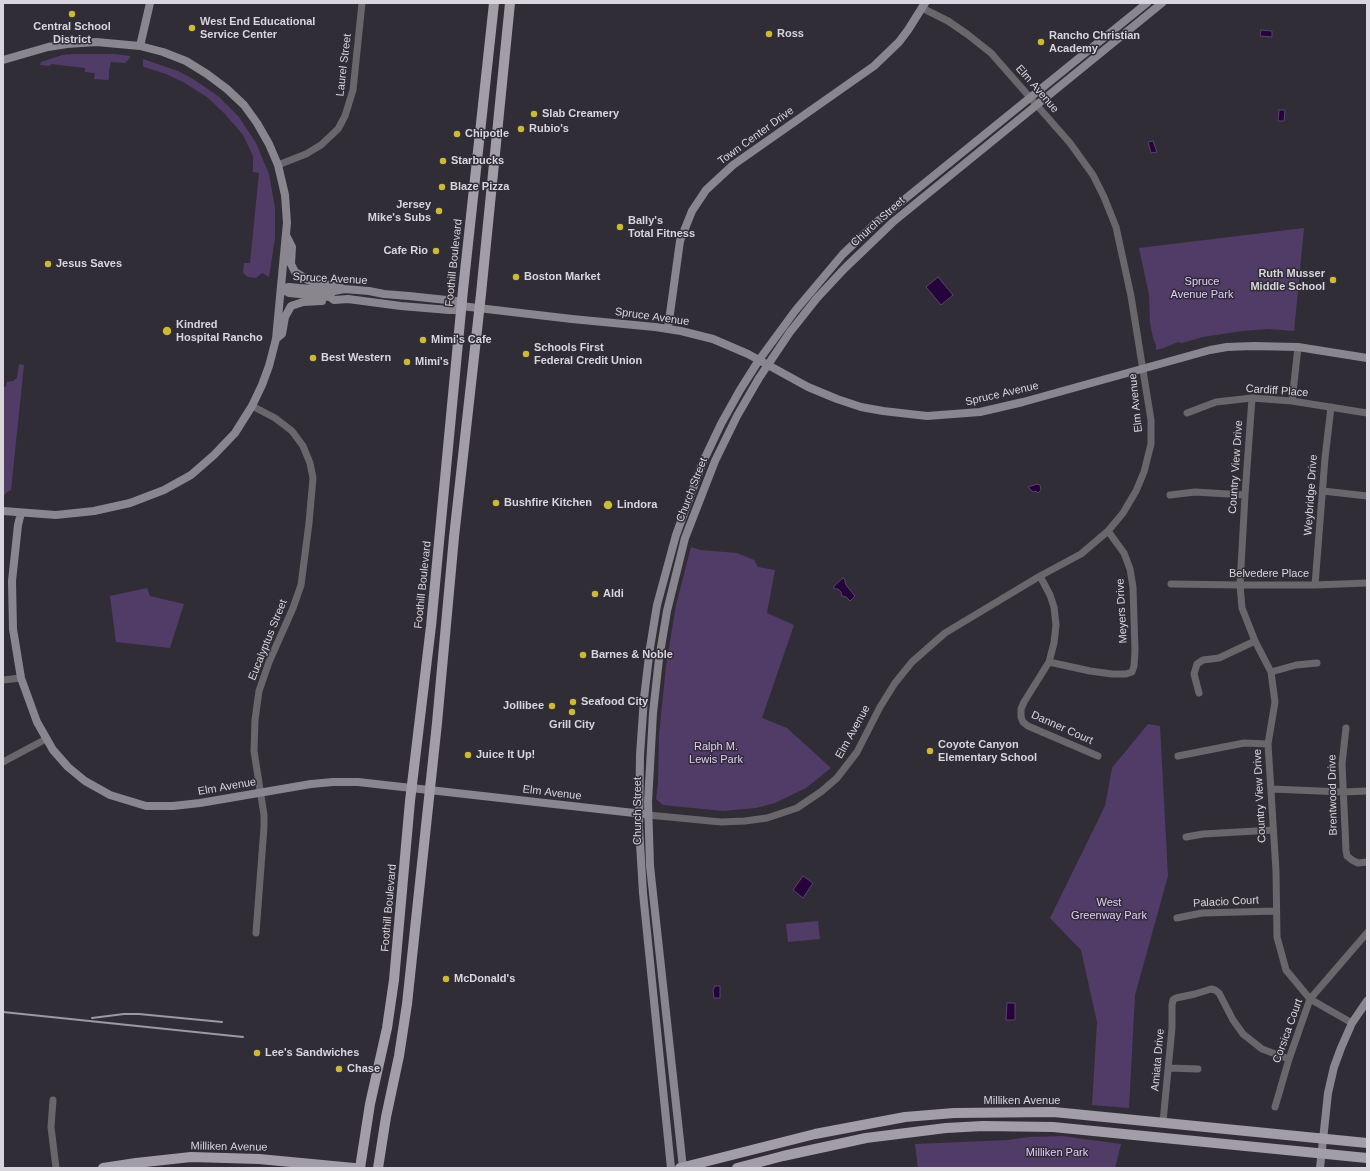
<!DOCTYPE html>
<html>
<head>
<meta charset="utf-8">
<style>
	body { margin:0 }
	#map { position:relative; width:1370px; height:1171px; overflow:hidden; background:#312d37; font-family:Helvetica,sans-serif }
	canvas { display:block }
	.frame { position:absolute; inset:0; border:4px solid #d8d6dc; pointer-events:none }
</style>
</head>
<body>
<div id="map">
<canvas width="1370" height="1171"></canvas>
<div class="frame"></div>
</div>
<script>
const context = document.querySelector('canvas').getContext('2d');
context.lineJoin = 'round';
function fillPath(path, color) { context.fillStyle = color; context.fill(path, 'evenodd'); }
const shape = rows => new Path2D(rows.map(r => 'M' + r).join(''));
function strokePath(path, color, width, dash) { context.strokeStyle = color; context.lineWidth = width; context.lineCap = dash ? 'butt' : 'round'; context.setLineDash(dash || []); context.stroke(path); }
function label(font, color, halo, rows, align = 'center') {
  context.font = font + ' Helvetica,sans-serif'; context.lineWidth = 3; context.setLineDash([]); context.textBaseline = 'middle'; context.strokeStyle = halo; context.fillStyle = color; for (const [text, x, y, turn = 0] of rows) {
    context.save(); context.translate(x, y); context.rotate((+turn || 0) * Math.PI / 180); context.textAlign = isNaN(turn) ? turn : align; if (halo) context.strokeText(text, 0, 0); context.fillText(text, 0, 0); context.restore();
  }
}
fillPath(shape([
	[74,54,114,54,130,56,130,58,125,63,111,62,109,71,109,78,108,80,94,79,95,73,85,72,85,68,51,64,50,66,40,65,41,62,62,55],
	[143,59,178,71,193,79,218,96,239,117,256,143,269,174,275,208,275,238,269,277,262,273,256,278,248,277,244,274,243,272,244,263,250,263,259,173,253,172,253,156,243,135,225,114,207,97,183,82,166,74,144,67,143,65],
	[1304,228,1294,331,1269,329,1242,331,1203,337,1182,343,1178,342,1164,348,1156,350,1156,345,1153,338,1150,323,1149,295,1139,248],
	[19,364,24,365,11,490,7,492,3,497,3,387,6,387,7,382,13,381,17,378],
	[691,547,700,550,737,553,754,560,758,567,775,570,767,613,794,625,762,718,787,728,831,768,806,788,775,803,756,808,723,811,663,805,656,799,658,784,659,735,666,666,676,605],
	[147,588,150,596,184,604,170,648,116,642,110,596],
	[1148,724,1160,726,1168,876,1135,995,1129,1108,1092,1105,1097,1022,1081,950,1050,918,1105,806,1112,768],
	[818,921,820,939,788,942,786,924],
	[1062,1136,1121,1144,1115,1168,918,1168,915,1144,1008,1140,1029,1137]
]), '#513c67');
const water = shape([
	[1261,30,1272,31,1272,37,1260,36,1261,30],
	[1279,110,1285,110,1284,121,1278,121,1279,110],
	[1153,141,1157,152,1151,153,1148,142,1153,141],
	[938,277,953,295,941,305,926,287,938,277],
	[1037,484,1040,485,1041,490,1038,493,1036,491,1033,492,1028,487,1037,484],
	[843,578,845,580,845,582,846,585,855,596,850,601,846,597,842,596,841,592,838,589,834,589,834,586,843,578],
	[803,876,813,883,803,898,793,890,803,876],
	[715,986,720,986,720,998,714,998,713,990,715,986],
	[1007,1003,1015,1003,1015,1020,1006,1020,1007,1003]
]);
fillPath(water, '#25043c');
strokePath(water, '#5b436c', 1);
strokePath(shape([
	[278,165,306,154,321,145,338,129,345,116,353,90,362,3],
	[1252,398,1245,495,1240,585,1242,608,1255,641,1271,672,1275,702,1268,744,1276,871,1277,937,1286,970,1310,999,1352,1023],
	[1292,401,1298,347],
	[252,406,275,418,292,431,303,446,310,463,313,478,309,523,301,585,293,608,269,662,259,691,255,720,254,751,264,815,264,827,256,933],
	[1187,413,1216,402,1252,398,1292,401,1367,413],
	[1323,491,1367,496],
	[1170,495,1195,492,1245,495],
	[1040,576,1050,595,1054,607,1056,625,1054,643,1049,662,1024,702,1021,709,1021,717,1023,722,1028,726,1098,756],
	[1171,584,1240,585,1315,585,1367,583],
	[1315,585,1325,458,1331,407],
	[1049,662,1090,671,1112,674,1126,674,1132,672,1134,666,1135,651,1133,587,1130,569,1124,553,1108,531],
	[1271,672,1296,665,1317,663],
	[3,680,21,678],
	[1199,693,1194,674,1197,664,1203,660,1219,658,1255,641],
	[1346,728,1342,764,1346,850,1347,856,1352,860,1358,863,1367,862],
	[1178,756,1244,743,1268,744],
	[3,762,46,739],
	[1271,789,1343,792,1367,791],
	[648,815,721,822,745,821,767,818,797,808,822,791,837,778,857,752,880,707,895,683,912,662,945,633,1040,576,1081,554,1108,531,1123,513,1136,491,1144,472,1151,444,1151,420,1131,296,1116,227,1104,197,1093,175,1070,143,991,53,967,34,948,21,922,8],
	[1186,837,1203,834,1273,830],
	[1177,918,1202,913,1276,911],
	[1169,1068,1198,1069],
	[53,1100,51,1127,56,1168],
	[1275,1107,1289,1059,1310,999,1367,933],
	[1163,1122,1172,1028,1172,1005,1173,1000,1176,998,1195,994,1211,989,1215,990,1219,993,1233,1020,1243,1034,1262,1049,1289,1059]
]), '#69676c', 7);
strokePath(shape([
	[140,46,150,3],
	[3,60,48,47,67,44,96,42,140,46,163,52,186,61,207,74,227,89,244,105,257,123,269,144,278,165,285,195,287,223,276,339,269,366,262,385,252,406,235,433,214,455,191,475,164,490,130,503,94,511,56,515,3,511],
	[287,237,292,247,291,264,295,272,308,280,341,288],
	[281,289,289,293,330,297,334,300,348,299,401,306,449,310,456,310,461,306,572,319,655,327,681,331,713,339,748,354,808,387,837,399,861,407,883,411,927,416,980,412,1023,402,1210,350,1227,347,1254,346,1298,347,1367,358],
	[281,289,289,287,334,291,344,289,369,291,384,294,409,296,456,301,461,306],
	[668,328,680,241,692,211,706,190,733,165,874,66,899,42,908,30,925,3],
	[276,339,282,334,285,317,291,306,303,302,322,301],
	[21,513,18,525,12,581,13,629,21,678,37,722,53,750,68,767,85,781,110,795,146,806,173,806,200,803,311,784,333,782,358,782,643,814],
	[671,1168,643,893,639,827,640,755,644,698,650,648,657,605,676,535,702,464,721,424,740,390,759,360,795,311,843,254,879,220,1147,3],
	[683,1168,650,866,648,802,653,713,659,659,667,611,685,538,715,461,737,416,759,378,790,332,817,298,844,269,893,222,1162,3],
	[1320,1168,1328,1093,1334,1067,1341,1048,1352,1023,1367,1001]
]), '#89868e', 8);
strokePath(shape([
	[103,1168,136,1163,191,1157,259,1159,354,1168],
	[360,1168,370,1104,387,1028,394,980,410,801,431,626,463,290,494,3],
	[378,1168,386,1117,399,1056,407,1004,437,723,454,537,481,294,510,3],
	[680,1168,815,1134,905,1117,954,1113,1054,1112,1367,1143],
	[737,1168,783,1156,866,1138,946,1128,983,1126,1053,1127,1367,1158]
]), '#a29da8', 10);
strokePath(shape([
	[3,1012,243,1037],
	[92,1018,124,1014,139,1014,222,1022]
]), '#9c99a1', 2);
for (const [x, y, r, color] of [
	[72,14,4,"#ccb938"],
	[192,28,4,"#ccb938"],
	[769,34,4,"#ccb938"],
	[1041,42,4,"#ccb938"],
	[534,114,4,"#ccb938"],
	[521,129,4,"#ccb938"],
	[457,134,4,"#ccb938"],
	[443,161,4,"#ccb938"],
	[442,187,4,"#ccb938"],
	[439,211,4,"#ccb938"],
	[620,227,4,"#ccb938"],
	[436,251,4,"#ccb938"],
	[48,264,4,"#ccb938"],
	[516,277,4,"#ccb938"],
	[1333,280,4,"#ccb938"],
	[167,331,5,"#ccb938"],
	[423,340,4,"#ccb938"],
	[526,354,4,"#ccb938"],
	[313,358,4,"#ccb938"],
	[407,362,4,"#ccb938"],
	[496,503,4,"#ccb938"],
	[608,505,5,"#ccb938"],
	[595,594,4,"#ccb938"],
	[583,655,4,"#ccb938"],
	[573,702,4,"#ccb938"],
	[552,706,4,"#ccb938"],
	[572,712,4,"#ccb938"],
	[930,751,4,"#ccb938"],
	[468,755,4,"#ccb938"],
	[446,979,4,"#ccb938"],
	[257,1053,4,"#ccb938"],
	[339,1069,4,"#ccb938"]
]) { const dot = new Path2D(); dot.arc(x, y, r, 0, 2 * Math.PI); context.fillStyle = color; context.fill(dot); strokePath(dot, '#312d37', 1.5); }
label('bold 11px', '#d8d6dc', '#312d37', [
	["West End Educational",200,22],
	["Service Center",200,35],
	["Central School",72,27,"center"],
	["District",72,40,"center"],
	["Ross",777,34],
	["Rancho Christian",1049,36],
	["Academy",1049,49],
	["Slab Creamery",542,114],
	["Rubio's",529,129],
	["Chipotle",465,134],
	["Starbucks",451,161],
	["Blaze Pizza",450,187],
	["Jersey",431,205,"right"],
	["Mike's Subs",431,218,"right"],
	["Bally's",628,221],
	["Total Fitness",628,234],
	["Cafe Rio",428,251,"right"],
	["Jesus Saves",56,264],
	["Ruth Musser",1325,274,"right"],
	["Middle School",1325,287,"right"],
	["Boston Market",524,277],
	["Kindred",176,325],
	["Hospital Rancho",176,338],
	["Mimi's Cafe",431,340],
	["Schools First",534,348],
	["Federal Credit Union",534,361],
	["Best Western",321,358],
	["Mimi's",415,362],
	["Bushfire Kitchen",504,503],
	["Lindora",617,505],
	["Aldi",603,594],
	["Barnes & Noble",591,655],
	["Seafood City",581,702],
	["Jollibee",544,706,"right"],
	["Grill City",572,725,"center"],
	["Coyote Canyon",938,745],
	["Elementary School",938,758],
	["Juice It Up!",476,755],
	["McDonald's",454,979],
	["Lee's Sandwiches",265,1053],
	["Chase",347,1069]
], 'left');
label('11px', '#d8d6dc', '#312d37', [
	["Laurel Street",344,65,-83],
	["Elm Avenue",1037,89,49],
	["Town Center Drive",756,136,-36],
	["Church Street",878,222,-42],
	["Foothill Boulevard",454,263,-84],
	["Spruce Avenue",330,279,3],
	["Spruce Avenue",652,317,8],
	["Cardiff Place",1277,391,4],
	["Spruce Avenue",1002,394,-13],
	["Elm Avenue",1136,403,-96],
	["Country View Drive",1236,467,-86],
	["Church Street",692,490,-69],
	["Weybridge Drive",1311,495,-86],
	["Belvedere Place",1269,574],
	["Foothill Boulevard",423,585,-84],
	["Meyers Drive",1122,611,-93],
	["Eucalyptus Street",268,640,-68],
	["Danner Court",1062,728,24],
	["Elm Avenue",853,732,-61],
	["Elm Avenue",227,787,-10],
	["Elm Avenue",552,793,7],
	["Brentwood Drive",1333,795,-91],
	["Country View Drive",1260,796,-93],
	["Church Street",638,811,-90],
	["Palacio Court",1226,902,-3],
	["Foothill Boulevard",389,908,-85],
	["Corsica Court",1288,1031,-70],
	["Amiata Drive",1158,1060,-85],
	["Milliken Avenue",1022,1101],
	["Milliken Avenue",229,1147,1]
]);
label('11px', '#e2c9ff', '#312d37', [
	["Spruce",1202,282],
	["Avenue Park",1202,295],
	["Ralph M.",716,747],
	["Lewis Park",716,760],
	["West",1109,903],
	["Greenway Park",1109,916],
	["Milliken Park",1057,1153]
]);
</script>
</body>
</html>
